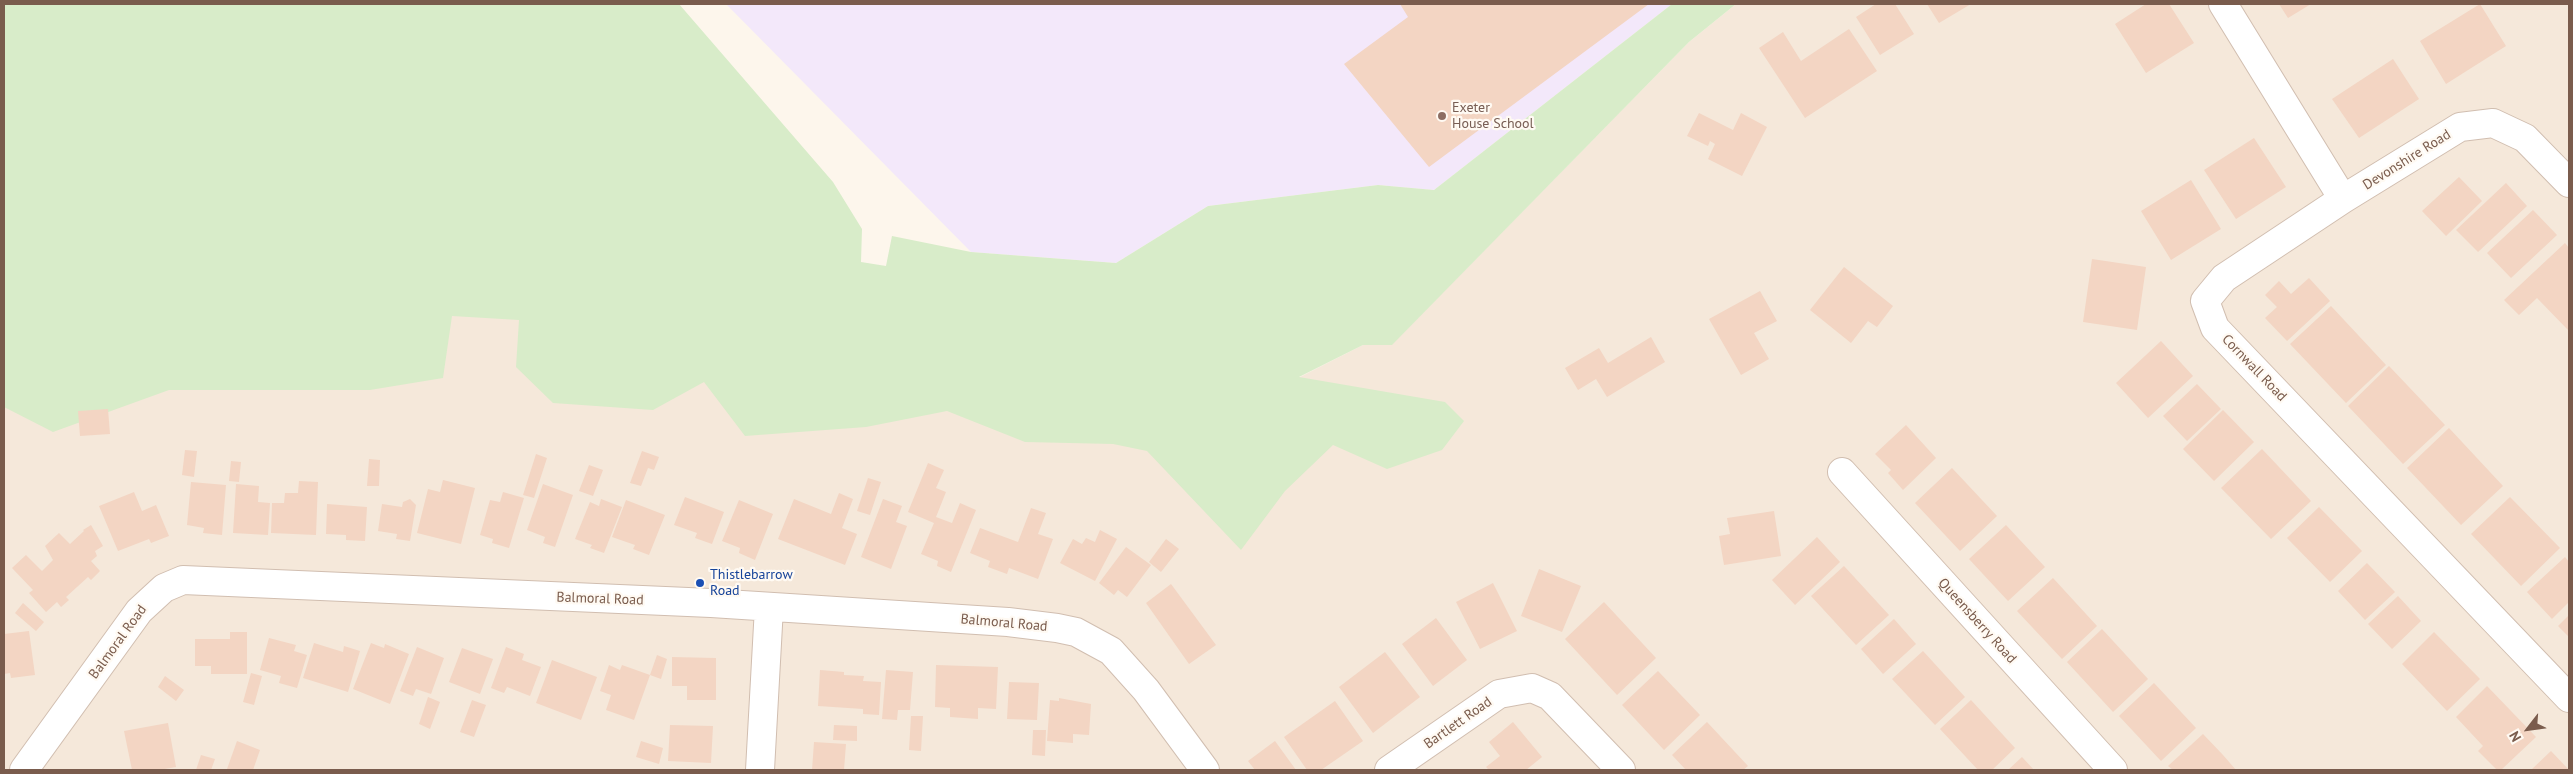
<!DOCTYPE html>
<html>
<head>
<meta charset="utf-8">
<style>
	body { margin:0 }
	#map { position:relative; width:2573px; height:774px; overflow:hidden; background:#fdf6ec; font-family:"PT Sans",sans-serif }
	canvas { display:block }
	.frame { position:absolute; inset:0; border:5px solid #7a5c4d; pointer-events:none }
	.north { position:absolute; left:2503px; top:704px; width:50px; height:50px; -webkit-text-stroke:4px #fffaf3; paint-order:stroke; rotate:240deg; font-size:14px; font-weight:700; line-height:20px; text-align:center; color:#7a5c4d }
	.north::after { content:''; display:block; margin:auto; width:18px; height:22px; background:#7a5c4d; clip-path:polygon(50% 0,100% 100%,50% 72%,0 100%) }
</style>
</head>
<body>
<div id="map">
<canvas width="2573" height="774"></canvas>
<div class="frame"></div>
<div class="north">N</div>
</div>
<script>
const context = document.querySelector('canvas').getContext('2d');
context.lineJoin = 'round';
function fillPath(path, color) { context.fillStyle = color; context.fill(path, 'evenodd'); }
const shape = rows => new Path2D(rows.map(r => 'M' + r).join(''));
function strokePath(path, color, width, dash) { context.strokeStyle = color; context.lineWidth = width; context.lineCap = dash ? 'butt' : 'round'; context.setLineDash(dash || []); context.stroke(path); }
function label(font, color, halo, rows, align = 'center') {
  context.font = font + ' "PT Sans",sans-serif'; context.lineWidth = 4.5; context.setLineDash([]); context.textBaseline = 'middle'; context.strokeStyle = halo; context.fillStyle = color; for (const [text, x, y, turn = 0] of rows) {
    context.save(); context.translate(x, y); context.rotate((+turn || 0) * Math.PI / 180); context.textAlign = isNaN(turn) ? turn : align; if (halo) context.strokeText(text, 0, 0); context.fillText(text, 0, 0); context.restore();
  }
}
fillPath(shape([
	[1736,4,2569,4,2569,770,4,770,4,377,450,274,1229,413,1363,345,1392,344,1689,42]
]), '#f5e8da');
fillPath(shape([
	[726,4,1672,4,1434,190,1378,185,1208,206,1116,263,971,252]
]), '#f3e8fa');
fillPath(shape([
	[4,4,679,4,833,182,862,229,861,262,886,266,892,236,971,252,1116,263,1208,206,1378,185,1434,190,1672,4,1736,4,1689,42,1392,345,1363,345,1299,377,1445,402,1464,421,1442,450,1387,469,1333,445,1285,491,1241,550,1147,451,1113,444,1025,442,947,411,866,427,745,436,704,382,653,410,553,403,516,367,519,320,452,316,443,378,370,390,169,390,53,432,4,407]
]), '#d8ecc9');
fillPath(shape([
	[1400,4,1649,4,1429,167,1344,64,1408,17],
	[1876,4,1895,4,1914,34,1880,55,1856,17],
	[1927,4,1971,4,1939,23],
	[2146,4,2169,4,2194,43,2146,73,2115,24],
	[2279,4,2311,4,2288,18],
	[2480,4,2506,46,2446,84,2420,41],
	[1849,29,1877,71,1805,118,1759,48,1783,32,1801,61],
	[2393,59,2419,99,2359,138,2332,99],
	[1699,113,1733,130,1741,113,1767,127,1742,176,1708,159,1715,144,1710,141,1708,146,1687,136],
	[2254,138,2286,187,2236,219,2204,170],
	[2459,177,2482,201,2446,236,2422,211],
	[2191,180,2221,229,2171,260,2141,211],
	[2506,183,2527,206,2478,252,2456,230],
	[2533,210,2557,235,2511,278,2487,253],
	[2565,243,2569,248,2569,331,2537,298,2519,315,2504,300],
	[2092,259,2146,267,2137,330,2083,322],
	[1844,267,1893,306,1877,327,1868,321,1851,343,1810,310],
	[2309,278,2330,301,2287,341,2265,318,2277,307,2265,295,2279,281,2291,294],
	[1760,291,1777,321,1754,333,1769,359,1741,375,1709,319],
	[2331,306,2386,365,2346,403,2290,344],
	[1651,337,1665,362,1607,397,1596,379,1578,390,1565,368,1599,348,1608,363],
	[2161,341,2193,376,2148,418,2116,383],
	[2389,366,2445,425,2403,464,2348,406],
	[2197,384,2221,409,2187,441,2163,416],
	[108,409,110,434,80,436,78,411],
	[2223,410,2254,442,2214,481,2183,449],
	[1906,425,1936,458,1903,490,1888,473,1891,470,1875,454],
	[2449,428,2503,486,2461,525,2407,468],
	[2262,449,2311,501,2271,539,2221,488],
	[185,450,197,451,194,477,182,475],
	[642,451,659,457,654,470,648,468,641,486,630,483],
	[536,454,547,458,534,498,523,495],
	[369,459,380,460,379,486,367,486],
	[231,461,241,462,239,482,229,481],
	[928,463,944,470,936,488,946,492,936,517,952,523,960,503,976,510,951,572,937,566,938,561,921,554,934,523,908,512],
	[589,465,603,470,593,496,579,491],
	[1952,468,1997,516,1960,551,1915,503],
	[868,478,881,482,870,515,857,511],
	[443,480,475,488,461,544,417,533,428,489,440,492],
	[299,481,318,482,316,535,271,533,272,503,284,503,285,493,298,493],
	[191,482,226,485,222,535,203,533,204,528,187,525],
	[236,484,259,486,258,502,270,503,268,535,233,533],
	[543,484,573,495,555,547,543,543,545,537,527,530],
	[134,492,142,511,156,505,169,536,151,543,149,539,118,551,99,506],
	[503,492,524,498,509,548,492,543,493,539,480,535,490,500,500,502],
	[839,493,853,499,842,528,857,534,845,565,778,539,794,499,831,514],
	[685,497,724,512,712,544,695,538,697,533,674,525],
	[2510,497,2560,548,2521,586,2471,534],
	[410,499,416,505,410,541,396,539,397,534,378,531,382,504,402,507,403,502],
	[601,499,622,507,604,553,590,548,592,545,575,539,590,502,599,506],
	[883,499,902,506,896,522,907,526,891,569,861,557],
	[626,500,665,515,649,555,633,549,635,545,612,537],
	[739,500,773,514,755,560,739,553,740,548,722,541],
	[327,504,367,507,365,541,346,540,346,535,326,534],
	[2319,507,2362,551,2330,582,2287,538],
	[1031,508,1046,513,1038,534,1053,539,1038,579,1009,568,1007,574,988,567,990,561,970,553,980,528,1018,542],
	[1774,511,1781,556,1724,565,1719,536,1730,534,1727,518],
	[91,525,103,546,95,551,97,556,91,561,100,571,91,580,88,577,66,597,69,600,61,607,57,602,46,612,29,593,33,590,12,568,26,555,42,571,53,560,45,546,59,533,70,544,84,531,83,530],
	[2006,525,2045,567,2008,601,1969,559],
	[1100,530,1117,539,1095,581,1060,563,1073,539,1082,544,1086,538,1095,542],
	[1817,537,1840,562,1795,605,1772,580],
	[1166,539,1179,549,1161,572,1149,562],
	[1126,547,1151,565,1127,597,1118,590,1114,595,1099,583],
	[2565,557,2569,562,2569,602,2552,619,2527,592],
	[2367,563,2395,592,2365,620,2338,591],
	[1844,566,1889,615,1856,645,1811,596],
	[1539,569,1581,586,1562,632,1521,616],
	[2053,578,2097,626,2062,659,2017,611],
	[1493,583,1517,631,1480,649,1456,602],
	[1171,584,1216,645,1189,664,1146,603],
	[2398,596,2421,621,2392,649,2368,624],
	[1604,602,1656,658,1617,695,1565,639],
	[23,603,44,622,36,631,15,613],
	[2569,615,2569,637,2558,626],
	[1436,618,1467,660,1433,686,1402,644],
	[1894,619,1916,644,1883,674,1861,649],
	[2102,629,2148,679,2113,712,2067,662],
	[29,631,35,675,11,678,10,673,4,674,4,634],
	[230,632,247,632,247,674,211,674,211,666,195,666,195,639,230,639],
	[2434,632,2480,679,2447,711,2402,664],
	[269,638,296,645,294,651,307,655,297,688,279,683,281,676,260,670],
	[314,643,343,652,344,646,360,651,348,692,303,678],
	[371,643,384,648,385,644,409,654,390,704,353,689],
	[417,647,444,658,431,694,416,689,413,696,400,691],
	[506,647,524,654,522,660,541,667,530,696,507,687,504,693,491,688],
	[462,648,493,659,480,694,449,682],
	[1923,651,1965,697,1935,725,1892,679],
	[1385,652,1420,697,1373,733,1339,687],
	[657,655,667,659,661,679,650,675,634,720,606,710,611,695,600,691,609,665,620,670,622,665,650,675],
	[672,657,716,658,716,700,687,700,687,686,672,686],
	[552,660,597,677,581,720,536,703],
	[936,665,998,667,996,709,978,708,978,719,950,717,950,708,935,707],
	[820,670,844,672,844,675,864,676,863,681,881,682,879,715,863,714,863,709,818,706],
	[886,670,913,672,910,710,898,710,897,720,882,719],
	[1658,671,1700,715,1664,750,1622,705],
	[251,673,262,676,254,705,243,702],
	[165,676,184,690,176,701,158,687],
	[1009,682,1039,683,1037,720,1007,719],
	[2154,683,2196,728,2161,761,2119,716],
	[2487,686,2536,737,2501,770,2497,770,2478,751,2483,746,2456,717],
	[428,697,440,702,430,729,419,724],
	[1059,698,1091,704,1089,735,1073,734,1073,743,1047,741,1050,700,1059,701],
	[472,700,486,705,474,737,460,732],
	[1971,700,2015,748,1992,770,1978,770,1940,729],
	[1335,701,1363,741,1321,770,1307,770,1284,737],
	[911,716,923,716,921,751,909,750],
	[1513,722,1542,757,1526,770,1489,770,1486,767,1500,756,1489,742],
	[1707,722,1748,766,1743,770,1686,770,1672,755],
	[168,723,176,767,159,770,132,770,124,731],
	[670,725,713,726,711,763,668,761],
	[834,725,857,726,857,741,833,740],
	[1033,730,1046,730,1045,756,1032,755],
	[2203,734,2223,755,2236,770,2173,770,2168,766],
	[237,741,260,750,253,770,227,769],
	[641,741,663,748,659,764,636,757],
	[1275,741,1296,770,1255,770,1248,761],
	[814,742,846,744,844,770,812,770],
	[2551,751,2569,770,2531,770],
	[201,755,215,759,211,770,196,770],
	[2022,757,2034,770,2008,770]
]), '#f3d5c3');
const minor = shape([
	[2223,4,2343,199,2224,278,2205,301,2215,328,2569,698],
	[2343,199,2460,127,2493,123,2525,138,2569,183],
	[1842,472,2113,770],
	[24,770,139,611,164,588,183,580,711,603,1008,622,1057,628,1076,632,1111,651,1146,690,1205,770],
	[760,770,769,607],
	[1389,770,1499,694,1532,688,1550,696,1621,770]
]);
strokePath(minor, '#d1beb0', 30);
strokePath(minor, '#fff', 28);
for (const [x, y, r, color] of [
	[1442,116,5,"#8d6e63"],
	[700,583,5,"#1a4fb4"]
]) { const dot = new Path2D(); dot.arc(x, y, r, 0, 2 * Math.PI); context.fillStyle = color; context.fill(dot); strokePath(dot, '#fffaf3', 2); }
label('14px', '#785e54', '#fffaf3', [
	["Exeter",1452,108],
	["House School",1452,124]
], 'left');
label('14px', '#7a5c4d', '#fffaf3', [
	["Devonshire Road",2407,160,-32],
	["Cornwall Road",2254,368,46],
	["Balmoral Road",600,599,2],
	["Queensberry Road",1977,621,48],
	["Balmoral Road",1004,623,5],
	["Balmoral Road",118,642,-54],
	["Bartlett Road",1458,723,-35]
]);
label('14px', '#164399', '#fffaf3', [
	["Thistlebarrow",710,575],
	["Road",710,591]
], 'left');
</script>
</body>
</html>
